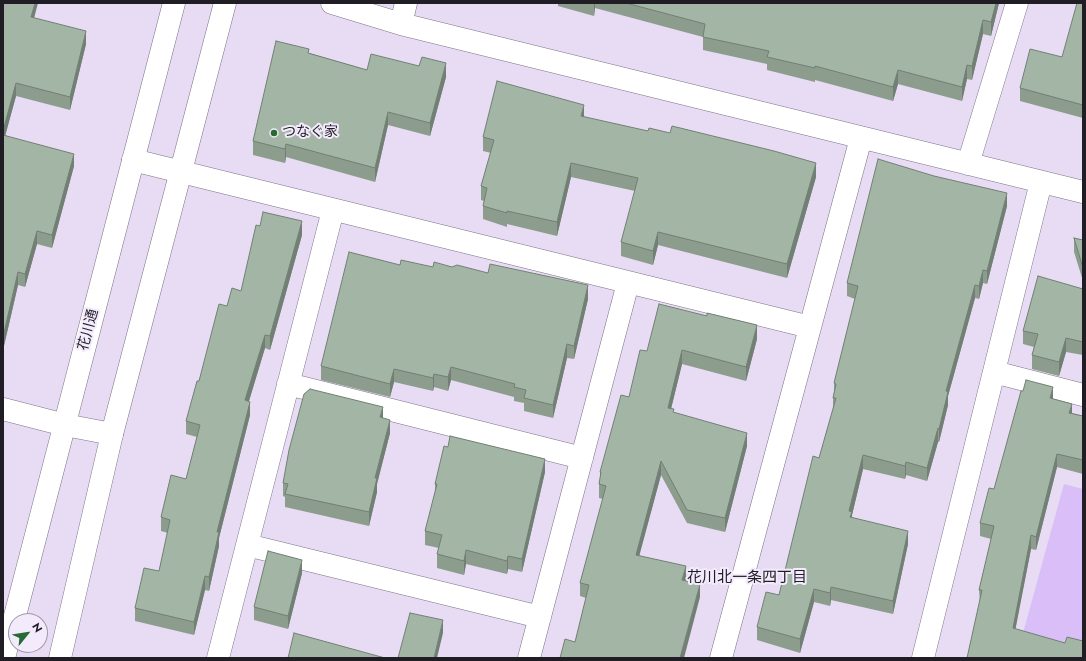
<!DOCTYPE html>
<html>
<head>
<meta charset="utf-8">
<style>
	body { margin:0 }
	#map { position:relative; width:1086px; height:661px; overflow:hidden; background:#e7dcf3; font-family:Jost,sans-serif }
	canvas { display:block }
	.frame { position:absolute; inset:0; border:4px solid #211d25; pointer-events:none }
	.north { position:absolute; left:8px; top:613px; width:40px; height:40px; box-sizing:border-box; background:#f3eafc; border:1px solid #9f98a6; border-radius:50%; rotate:60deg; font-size:11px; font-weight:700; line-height:16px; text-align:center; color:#211d25 }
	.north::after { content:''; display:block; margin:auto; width:14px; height:18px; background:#276a34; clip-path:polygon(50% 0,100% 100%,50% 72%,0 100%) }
</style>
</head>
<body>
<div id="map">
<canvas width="1086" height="661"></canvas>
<div class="frame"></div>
<div class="north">N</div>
</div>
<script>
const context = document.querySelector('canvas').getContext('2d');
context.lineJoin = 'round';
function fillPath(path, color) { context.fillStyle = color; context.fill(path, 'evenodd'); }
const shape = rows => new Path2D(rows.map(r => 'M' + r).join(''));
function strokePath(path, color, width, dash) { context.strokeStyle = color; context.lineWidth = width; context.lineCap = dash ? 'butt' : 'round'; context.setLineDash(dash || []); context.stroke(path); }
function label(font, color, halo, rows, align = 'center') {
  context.font = font + ' Jost,"Noto Sans JP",sans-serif'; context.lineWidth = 4; context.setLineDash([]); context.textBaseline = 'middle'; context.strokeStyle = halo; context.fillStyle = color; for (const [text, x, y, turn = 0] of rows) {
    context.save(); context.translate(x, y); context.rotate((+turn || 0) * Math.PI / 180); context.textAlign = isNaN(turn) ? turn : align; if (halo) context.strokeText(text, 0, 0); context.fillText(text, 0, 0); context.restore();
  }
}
fillPath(shape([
	[1064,484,1083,489,1083,649,1023,633]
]), '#dabef7');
const minor = shape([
	[332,3,401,24,1083,192],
	[401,24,406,3],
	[133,160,810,327],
	[968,164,1017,3],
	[994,372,1083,395],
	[288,384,582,458],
	[3,409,65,425,112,434],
	[247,545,540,617],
	[218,658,333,210],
	[529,658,628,283],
	[721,658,861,138],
	[923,658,1041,182]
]);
const tertiary = shape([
	[4,658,174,3],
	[60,658,112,434,225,3]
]);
strokePath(minor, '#7e7489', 23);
strokePath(tertiary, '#7e7489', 23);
strokePath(minor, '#fff', 22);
strokePath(tertiary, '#fff', 22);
fillPath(shape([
	[3,3,34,18,86,44,70,110,16,96,5,135,74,166,52,248,37,244,25,287,18,285,3,350],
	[558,3,999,3,991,36,983,34,972,80,967,79,962,101,898,84,893,101,815,80,815,82,767,70,767,64,703,50,703,37,595,8,594,16,558,6],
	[1083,3,1083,118,1020,101,1020,88,1062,57],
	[309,53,367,70,446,77,430,136,388,125,375,182,286,157,285,163,253,155,253,141],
	[584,117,816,177,787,278,658,245,653,265,621,256,621,242,635,191,571,177,557,236,507,224,507,227,483,219,483,206,484,201,481,200,481,186,491,153,483,151,483,137],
	[1007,206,987,284,983,283,979,299,975,298,948,396,948,405,939,442,938,442,927,481,906,475,905,479,863,469,852,515,852,517,908,544,893,614,831,600,830,606,814,602,800,653,757,640,757,627,779,595,819,458,833,409,833,398,834,392,834,383,855,299,847,296,847,283],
	[302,235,270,350,265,348,249,401,250,415,219,538,219,546,209,591,205,590,194,635,135,621,135,608,159,571,168,533,161,531,161,517,186,479,197,437,186,434,186,421,199,381,227,306,241,291],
	[1074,238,1083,240,1083,281,1074,252],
	[400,265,588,299,574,359,567,358,553,418,524,411,524,403,514,401,514,397,451,380,448,391,434,387,433,391,394,382,390,397,321,380,321,366],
	[1083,289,1083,355,1066,352,1059,376,1032,369,1032,355,1034,347,1023,344,1023,331],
	[757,339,746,381,682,364,671,409,674,413,747,446,725,532,687,523,661,475,639,555,686,580,685,581,700,597,575,642,586,598,580,596,580,583,603,499,599,498,599,484,600,479,600,472,629,397,647,351],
	[1053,399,1072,413,1083,416,1083,474,1057,467,1036,550,1031,549,1015,629,1065,643,1083,641,967,658,980,603,979,590,991,539,980,536,980,523,994,489],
	[383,418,390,433,377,484,377,492,369,526,285,507,285,497,283,496,283,483],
	[545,472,522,572,508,569,507,574,466,564,464,575,437,568,437,554,439,548,425,545,425,531,435,493,435,484],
	[302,573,288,629,254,620,254,607]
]), '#8c9d8e');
fillPath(shape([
	[35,3,38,3,31,30,31,17],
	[594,3,595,3,595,8,594,16],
	[996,3,999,3,991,36,991,22],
	[983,20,983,34,972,80,972,66],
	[86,31,86,44,70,110,70,97],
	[446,63,446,77,430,136,430,123],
	[967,65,967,79,962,101,962,87],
	[898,70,898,84,893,101,893,87],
	[16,83,16,96,3,144,3,131],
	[584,105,584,119,581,116],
	[388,112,388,125,375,182,375,168],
	[286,144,286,157,285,163,285,149],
	[74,154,74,166,52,248,52,235],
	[571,163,571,177,557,236,557,222],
	[816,163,816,177,787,278,787,264],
	[1007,193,1007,206,987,284,987,271],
	[302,221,302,235,270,350,270,336],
	[37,231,37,244,25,287,25,274],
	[658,232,658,245,653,265,653,251],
	[983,270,983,283,979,299,979,286],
	[18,272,18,285,3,350,3,337],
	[588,285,588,299,574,359,574,346],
	[975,285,975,298,948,396,948,405,939,442,939,429,946,391],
	[757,325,757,339,746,381,746,367],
	[265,335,265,348,245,414,245,400],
	[1066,338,1066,352,1059,376,1059,362],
	[567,344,567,358,553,418,553,405],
	[682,350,682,364,668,421,668,408],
	[451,367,451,380,448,391,448,377],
	[394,369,394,382,390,397,390,384],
	[434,374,434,387,433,391,433,378],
	[1053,387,1053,400,1050,398],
	[250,402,250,415,219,538,219,546,209,591,209,577,217,532],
	[1072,404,1072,417,1069,413],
	[383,407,383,421,380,417],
	[390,420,390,433,377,484,377,492,369,526,369,512,375,478],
	[938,428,938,442,927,481,927,468],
	[747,433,747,446,725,532,725,518],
	[1057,454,1057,467,1036,550,1036,537],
	[863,455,863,469,852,515,852,525,849,511],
	[545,459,545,472,522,572,522,559],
	[661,461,661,475,636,568,636,555],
	[906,462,906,475,905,479,905,466],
	[908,531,908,544,893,614,893,601],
	[1031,535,1031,549,1013,642,1013,628],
	[466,550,466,564,464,575,464,561],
	[508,556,508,569,507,574,507,561],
	[302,560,302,573,288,629,288,616],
	[686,566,686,580,682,593,682,580],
	[205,576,205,590,194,635,194,622],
	[700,584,700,597,684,658,680,658],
	[831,587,831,600,830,606,830,593],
	[814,589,814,602,800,653,800,639],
	[443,620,443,633,437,658,434,658]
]), '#727f74');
const building = shape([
	[3,3,35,3,31,17,86,31,70,97,16,83,3,131,3,3],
	[626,3,996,3,991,22,983,20,972,66,967,65,962,87,898,70,893,87,815,66,815,68,767,57,769,51,703,37,705,24,626,3],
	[1077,3,1083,3,1083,105,1020,88,1030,49,1062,57,1077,3],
	[276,41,309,49,308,53,367,70,371,54,419,66,422,57,446,63,430,123,388,112,375,168,286,144,285,149,253,141,276,41],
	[497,81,584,105,581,116,648,131,649,128,670,133,672,126,774,151,816,163,787,264,658,232,653,251,621,242,638,178,571,163,557,222,507,211,507,213,483,206,487,188,481,186,494,140,483,137,497,81],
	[3,135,74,154,52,235,37,231,25,274,18,272,3,337,3,135],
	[878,159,934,176,1007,193,987,271,983,270,979,286,975,285,946,391,948,392,939,429,938,428,927,468,906,462,905,466,863,455,849,511,852,512,850,517,908,531,893,601,831,587,830,593,814,589,800,639,757,627,766,592,779,595,813,456,819,458,836,398,833,398,836,384,834,383,858,286,847,283,878,159],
	[263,212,302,221,270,336,265,335,245,400,250,402,217,532,219,532,209,577,205,576,194,622,135,608,144,568,159,571,170,520,161,517,171,475,186,479,200,425,186,421,197,381,199,381,219,304,227,306,232,288,241,291,256,225,260,226,263,212],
	[1074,238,1083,240,1083,268,1074,238],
	[349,252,400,265,401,260,433,267,434,262,452,267,457,265,488,273,490,264,588,285,574,346,567,344,553,405,524,398,526,390,514,387,515,384,451,367,448,377,434,374,433,378,394,369,390,384,321,366,349,252],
	[1038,276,1083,289,1083,342,1066,338,1059,362,1032,355,1038,334,1023,331,1038,276],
	[659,304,707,316,707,313,757,325,746,367,682,350,668,408,674,409,673,412,747,433,725,518,687,510,661,461,636,555,686,566,682,580,700,584,680,658,560,658,565,639,575,642,589,585,580,583,606,486,599,484,601,472,600,472,621,395,629,397,640,350,647,351,659,304],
	[1026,380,1053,387,1050,398,1072,404,1069,413,1083,416,1083,460,1057,454,1036,537,1031,535,1013,628,1065,643,1067,637,1083,641,1083,658,967,658,982,590,979,590,994,526,980,523,989,488,994,489,1021,391,1023,391,1026,380],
	[310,389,383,407,380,417,390,420,375,478,377,478,369,512,285,494,288,484,283,483,289,450,304,394,310,389],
	[450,436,545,459,522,559,508,556,507,561,466,550,464,561,437,554,442,535,425,531,437,484,435,484,444,446,448,447,450,436],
	[268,551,302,560,288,616,254,607,268,551],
	[410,613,443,620,434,658,398,658,410,613],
	[294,633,385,658,288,658,294,633]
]);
fillPath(building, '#a3b6a5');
strokePath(building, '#727f74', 1);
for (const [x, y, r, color] of [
	[274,133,4,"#276a34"]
]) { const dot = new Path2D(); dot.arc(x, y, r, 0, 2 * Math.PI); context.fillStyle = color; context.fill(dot); strokePath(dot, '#f3eafc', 1.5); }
label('14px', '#211d25', '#f3eafc', [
	["つなぐ家",282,133]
], 'left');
label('14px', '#211d25', '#f3eafc', [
	["花川通",89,330,-75]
]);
label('15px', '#211d25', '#f3eafc', [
	["花川北一条四丁目",747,578]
]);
</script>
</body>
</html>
